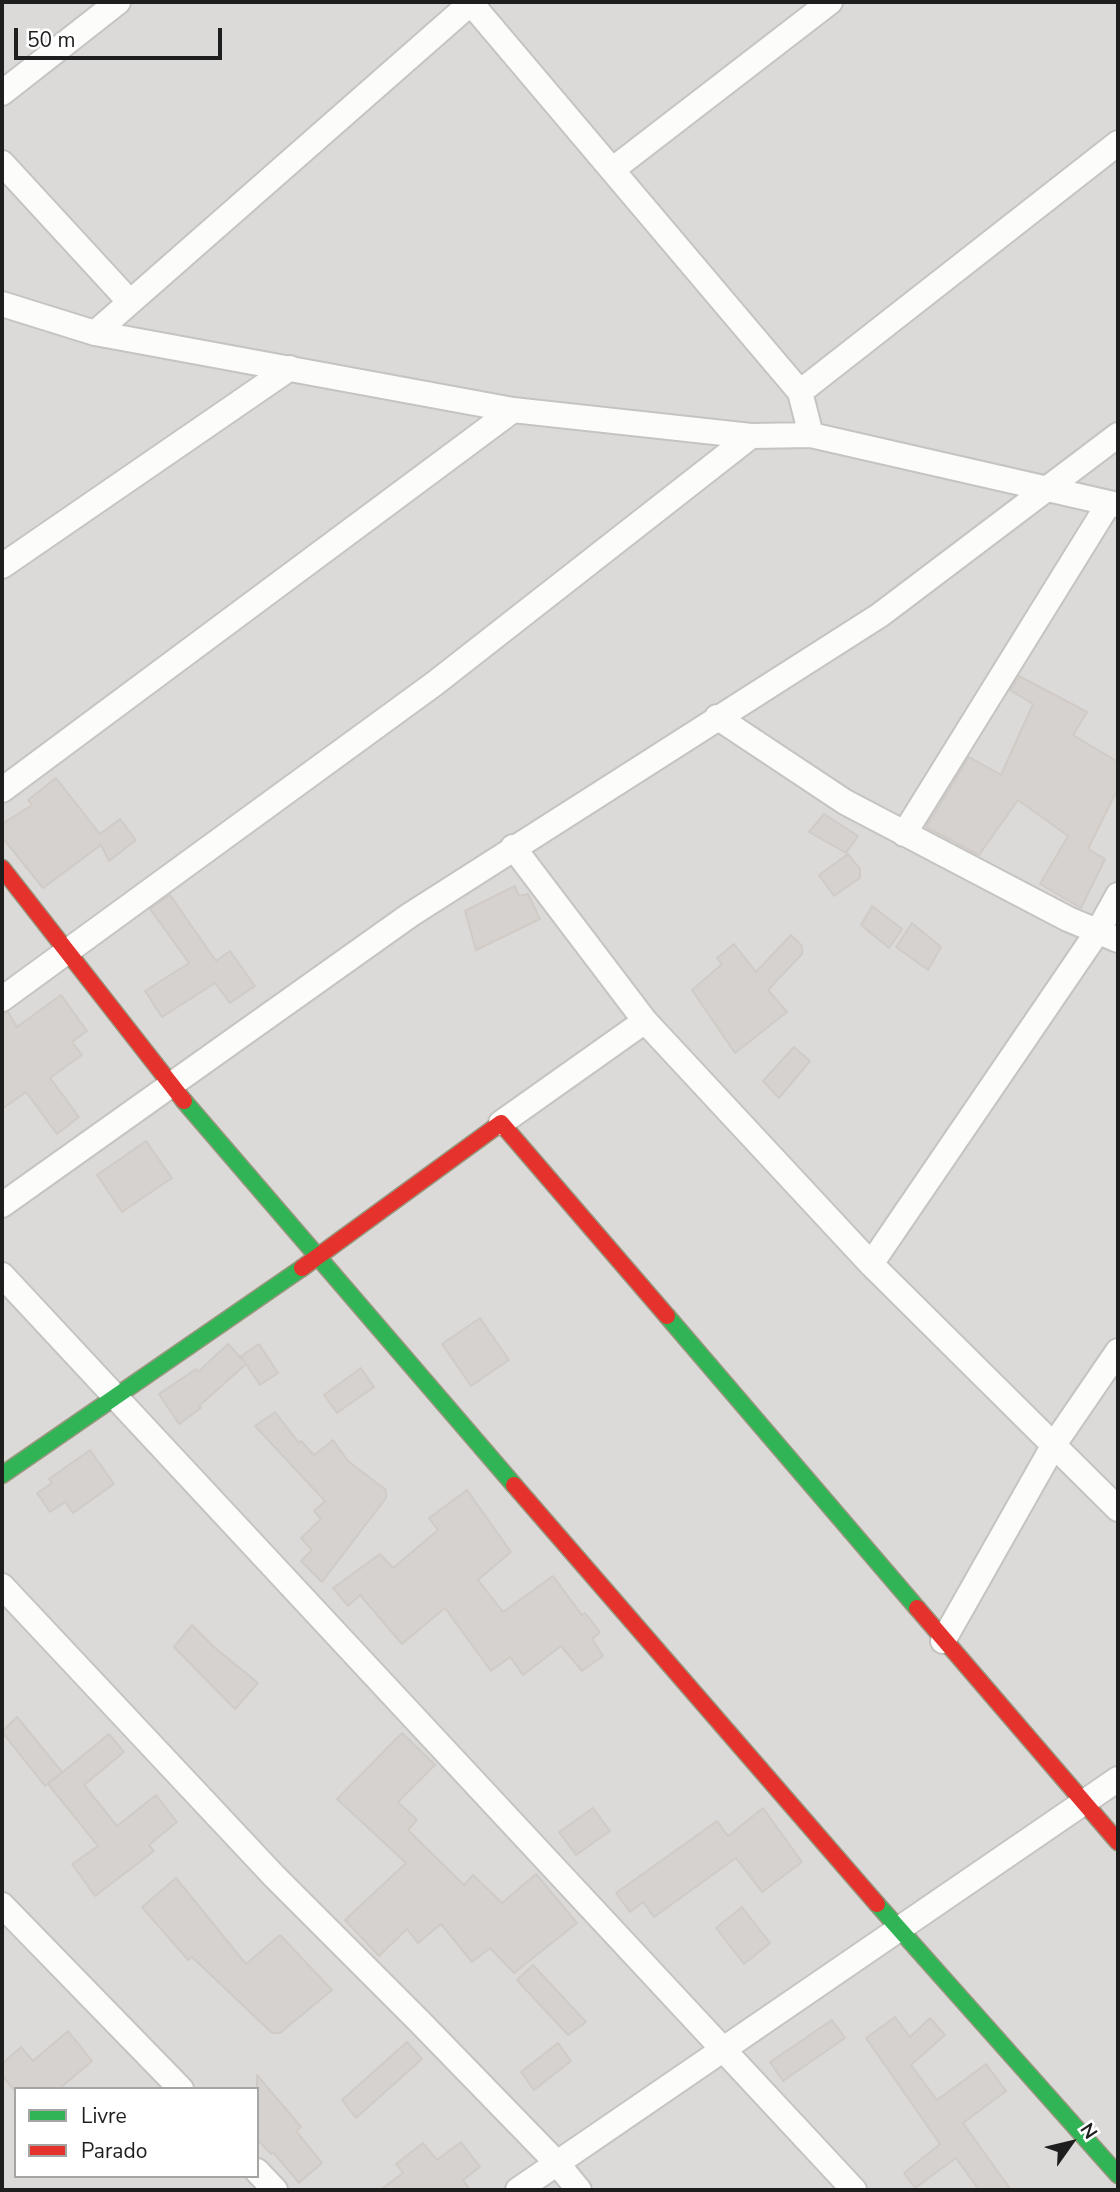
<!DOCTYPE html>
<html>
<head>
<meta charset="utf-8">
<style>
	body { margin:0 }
	#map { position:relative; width:1120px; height:2192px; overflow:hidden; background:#edeae6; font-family:"Nunito Sans",sans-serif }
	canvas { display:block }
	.frame { position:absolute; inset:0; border:4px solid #1e1e1e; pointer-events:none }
	.legend { position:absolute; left:14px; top:2087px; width:245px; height:91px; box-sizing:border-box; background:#fff; border:2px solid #a5a5a5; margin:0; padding:9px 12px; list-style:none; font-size:21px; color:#1e1e1e }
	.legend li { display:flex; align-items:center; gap:14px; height:35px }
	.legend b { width:35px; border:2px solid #a5a5a5 }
	.north { position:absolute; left:1036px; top:2108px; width:70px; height:70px; -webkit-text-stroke:5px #fff; paint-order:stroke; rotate:56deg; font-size:19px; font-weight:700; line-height:28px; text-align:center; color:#1e1e1e }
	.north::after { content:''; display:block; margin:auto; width:24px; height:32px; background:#1e1e1e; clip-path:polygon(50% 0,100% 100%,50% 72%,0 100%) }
	.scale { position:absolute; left:14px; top:28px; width:208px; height:32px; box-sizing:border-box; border:4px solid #1e1e1e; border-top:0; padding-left:9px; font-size:21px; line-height:24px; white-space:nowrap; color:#1e1e1e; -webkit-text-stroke:5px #fff; paint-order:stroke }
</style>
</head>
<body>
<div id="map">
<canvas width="1120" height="2192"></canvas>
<div class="frame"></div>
<ul class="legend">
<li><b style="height:9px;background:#30b455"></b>Livre</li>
<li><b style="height:9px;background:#e5322d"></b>Parado</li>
</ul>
<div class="north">N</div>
<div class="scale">50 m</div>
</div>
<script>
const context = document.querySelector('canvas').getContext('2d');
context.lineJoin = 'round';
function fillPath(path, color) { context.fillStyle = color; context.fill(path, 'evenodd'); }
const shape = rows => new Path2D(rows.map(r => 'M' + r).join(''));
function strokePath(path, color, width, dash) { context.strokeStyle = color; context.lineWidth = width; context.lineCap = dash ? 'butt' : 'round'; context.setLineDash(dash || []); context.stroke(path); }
fillPath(shape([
	[2,2,1118,2,1118,2190,2,2190],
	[16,2089,257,2089,257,2176,16,2176]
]), '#dcdad8');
const building = shape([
	[1019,676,1087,712,1073,735,1118,762,1118,788,1088,849,1105,859,1081,908,1040,884,1068,836,1018,800,979,855,926,827,969,757,1001,775,1033,704,1010,690,1019,676],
	[56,778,100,834,120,819,136,840,109,861,101,845,43,888,2,837,2,824,32,805,28,800,56,778],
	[824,814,858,836,846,853,809,832,824,814],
	[848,854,860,869,860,878,834,896,819,875,848,854],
	[515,886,519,896,528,894,540,919,476,950,465,911,515,886],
	[170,895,216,961,230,951,255,986,230,1003,215,983,162,1017,145,991,189,963,150,909,170,895],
	[872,906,902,929,889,948,861,925,872,906],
	[912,923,941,947,928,970,896,947,912,923],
	[791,935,802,946,802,954,768,990,787,1012,735,1053,692,990,722,964,717,958,734,944,756,972,791,935],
	[61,995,87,1031,72,1042,82,1055,50,1078,79,1117,57,1134,26,1092,2,1109,2,1014,8,1012,17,1027,61,995],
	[794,1047,810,1061,779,1098,763,1081,794,1047],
	[146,1141,172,1178,122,1212,97,1175,146,1141],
	[480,1318,509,1360,471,1386,442,1344,480,1318],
	[228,1344,245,1362,241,1356,259,1344,278,1373,260,1385,246,1364,199,1406,201,1408,179,1424,159,1394,196,1369,198,1372,228,1344],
	[361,1368,374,1387,337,1413,324,1395,361,1368],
	[275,1412,299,1443,301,1441,314,1455,333,1440,348,1461,386,1490,386,1498,322,1582,301,1561,312,1550,301,1538,321,1519,314,1511,325,1501,255,1426,275,1412],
	[90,1450,114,1484,73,1513,65,1502,50,1512,37,1493,52,1483,49,1479,90,1450],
	[467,1490,511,1552,478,1580,503,1612,553,1576,582,1615,585,1613,600,1632,592,1639,603,1656,582,1671,561,1646,523,1675,510,1657,491,1671,445,1608,402,1644,360,1595,348,1606,333,1588,380,1554,393,1568,438,1530,429,1518,467,1490],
	[192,1625,214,1647,258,1683,235,1709,174,1647,192,1625],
	[17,1717,62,1772,45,1786,2,1732,17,1717],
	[402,1733,435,1765,398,1802,417,1820,408,1830,464,1885,473,1875,502,1903,536,1874,577,1923,514,1973,490,1948,472,1962,441,1924,418,1943,407,1929,379,1956,345,1920,406,1863,337,1799,402,1733],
	[109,1734,124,1752,84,1785,117,1826,156,1795,177,1822,149,1845,154,1851,95,1896,72,1864,98,1846,48,1784,109,1734],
	[593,1808,610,1831,576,1855,559,1832,593,1808],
	[763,1808,802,1862,762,1892,736,1858,654,1917,643,1902,630,1912,616,1893,717,1821,728,1836,763,1808],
	[176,1878,246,1964,280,1935,332,1990,280,2033,272,2033,192,1957,188,1960,142,1907,176,1878],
	[742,1907,770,1943,744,1964,716,1928,742,1907],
	[533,1965,586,2022,568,2035,517,1980,533,1965],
	[895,2017,910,2037,930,2018,945,2035,911,2065,937,2100,986,2064,1006,2091,963,2123,1011,2190,979,2190,956,2158,915,2188,904,2173,940,2144,866,2038,895,2017],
	[832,2020,845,2038,783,2081,770,2062,832,2020],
	[68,2031,92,2061,59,2089,13,2089,2,2075,2,2064,21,2047,33,2061,68,2031],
	[407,2042,422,2059,356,2118,342,2100,407,2042],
	[558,2043,571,2061,534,2090,521,2072,558,2043],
	[257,2075,301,2127,296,2131,322,2163,299,2183,273,2152,271,2154,257,2139,257,2075],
	[461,2142,480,2167,463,2180,470,2190,380,2190,403,2173,396,2164,423,2143,437,2160,461,2142]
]);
fillPath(building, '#d5d2cf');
strokePath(building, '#d0cbc7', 2);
const street = shape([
	[470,2,800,392,811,435],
	[2,93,118,2],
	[2,163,130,302],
	[612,170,830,2],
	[2,304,95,333,513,410,751,436,811,435,1118,505],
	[95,333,472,2],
	[800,392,1118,143],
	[2,566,290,368],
	[717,717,845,802,1068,919,1118,940],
	[2,790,513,410],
	[904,834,1109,503],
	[513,847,645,1021,871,1264,1118,1509],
	[2,999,434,684,751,436],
	[501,1123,645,1021],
	[2,1205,410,915,880,615,1118,435],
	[871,1264,1098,931,1118,895],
	[2,1275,854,2190],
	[2,1586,274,1876,419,2021,556,2162,579,2190],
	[943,1641,1055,1443,1118,1351],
	[2,1905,181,2089],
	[257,2171,275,2190],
	[518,2190,1118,1779]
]);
const fast = shape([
	[184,1101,514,1485],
	[667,1316,917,1608],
	[2,1475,302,1268],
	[877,1904,1118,2175]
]);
const jam = shape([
	[2,868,184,1101],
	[302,1268,501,1123,667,1316],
	[514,1485,877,1904],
	[917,1608,1118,1842]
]);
strokePath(street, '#c5c4c2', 28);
strokePath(fast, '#98967e', 19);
strokePath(jam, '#98967e', 19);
strokePath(street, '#fcfcfb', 24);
strokePath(fast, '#30b455', 16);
strokePath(jam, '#e5322d', 16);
</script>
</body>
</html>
